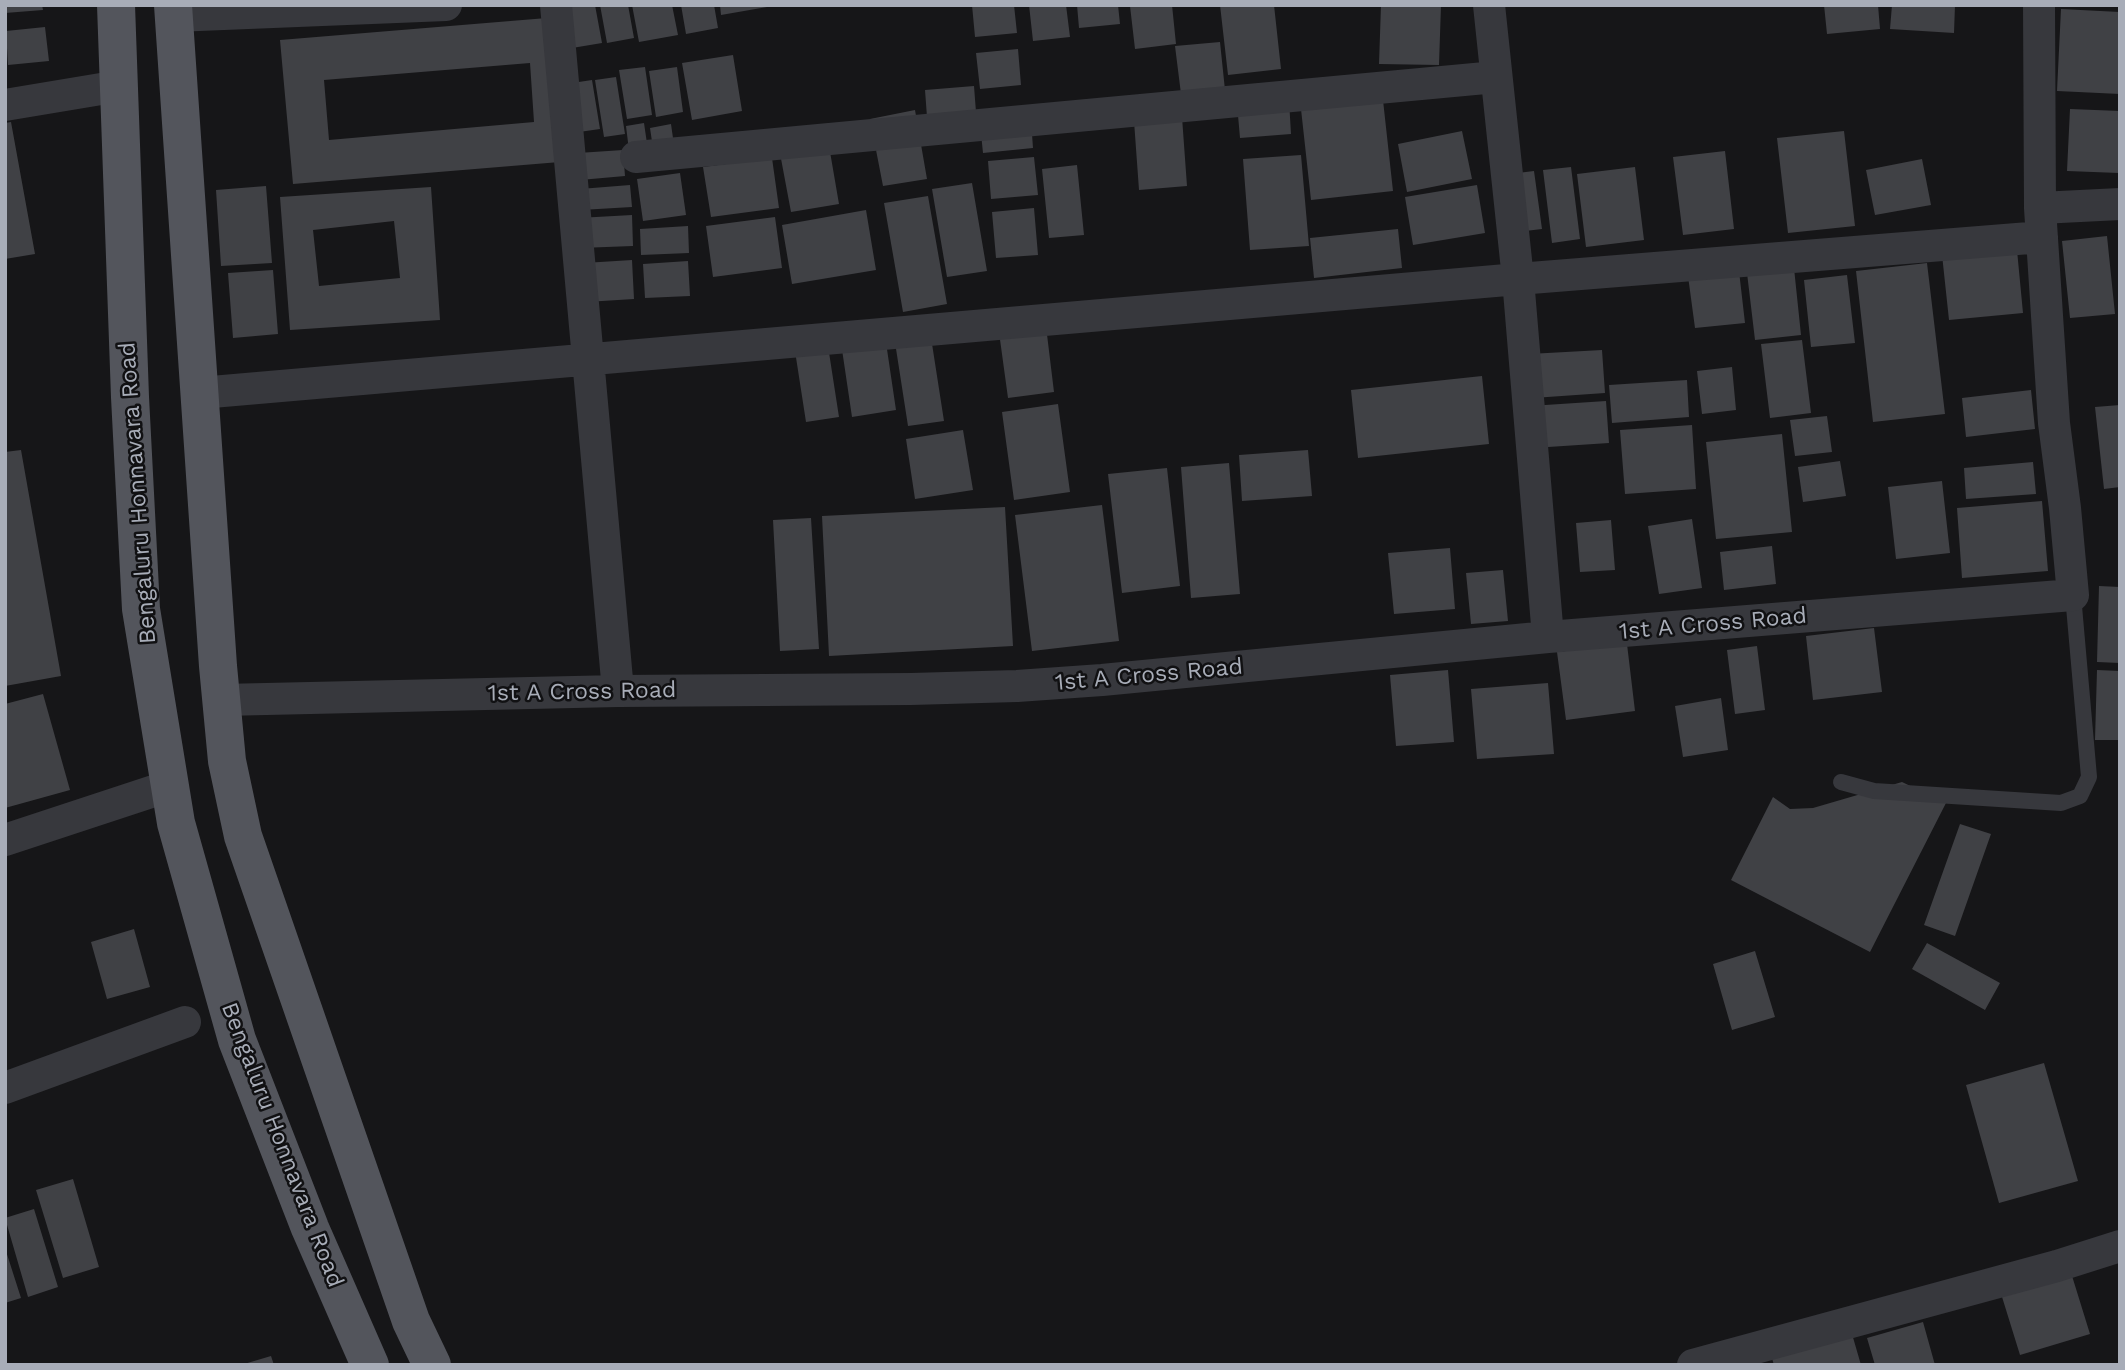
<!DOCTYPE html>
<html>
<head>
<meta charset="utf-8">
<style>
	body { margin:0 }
	#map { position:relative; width:2125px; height:1370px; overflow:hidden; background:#161618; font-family:"Work Sans",sans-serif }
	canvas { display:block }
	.frame { position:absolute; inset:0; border:7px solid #a8adb8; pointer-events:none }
</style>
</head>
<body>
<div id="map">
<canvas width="2125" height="1370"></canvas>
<div class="frame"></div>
</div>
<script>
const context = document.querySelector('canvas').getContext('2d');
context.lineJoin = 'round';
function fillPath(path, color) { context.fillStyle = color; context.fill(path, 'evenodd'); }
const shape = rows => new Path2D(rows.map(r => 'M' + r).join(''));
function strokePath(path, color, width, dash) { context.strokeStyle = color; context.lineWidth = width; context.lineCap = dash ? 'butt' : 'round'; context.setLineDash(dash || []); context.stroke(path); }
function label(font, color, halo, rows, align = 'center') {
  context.font = font + ' "Work Sans",sans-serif'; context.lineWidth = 5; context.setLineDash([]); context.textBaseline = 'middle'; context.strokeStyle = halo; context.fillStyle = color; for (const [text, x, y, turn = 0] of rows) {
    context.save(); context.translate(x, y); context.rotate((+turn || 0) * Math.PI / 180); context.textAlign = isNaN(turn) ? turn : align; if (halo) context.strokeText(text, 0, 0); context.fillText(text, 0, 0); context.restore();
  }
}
fillPath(shape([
	[5,5,42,5,43,10,5,13],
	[558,5,595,5,602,43,566,49],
	[600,5,628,5,634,38,607,43],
	[632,5,672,5,678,35,639,42],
	[681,5,714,5,718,28,686,34],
	[720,5,767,5,767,7,721,15],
	[972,5,1014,5,1017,33,975,37],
	[1029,5,1066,5,1070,37,1033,41],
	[1077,5,1118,5,1120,24,1079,28],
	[1172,5,1176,44,1135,49,1130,6],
	[1220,5,1274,5,1281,69,1228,75],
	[1381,5,1441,5,1439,65,1379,64],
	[1824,5,1878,5,1880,29,1827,34],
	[1892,5,1955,5,1954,33,1890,29],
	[2061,9,2120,12,2120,94,2057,91],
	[559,17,572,161,293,184,280,40],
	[530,63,534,122,329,140,324,80],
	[45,27,49,61,8,65,6,31],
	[1220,42,1225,90,1181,94,1175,46],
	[1018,49,1021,85,980,89,976,53],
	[733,55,742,111,692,120,682,63],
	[645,67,652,115,627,119,619,70],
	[677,67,683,112,656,117,649,71],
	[616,77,625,134,604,137,595,80],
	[592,80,600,129,579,132,572,83],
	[974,86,976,112,927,117,925,90],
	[1382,91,1393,191,1311,200,1300,100],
	[1289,100,1291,134,1240,138,1237,104],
	[2070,109,2120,111,2119,173,2067,171],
	[915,110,927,179,883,186,870,119],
	[1182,117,1187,186,1139,190,1134,121],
	[1031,120,1033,148,983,153,980,124],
	[11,122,35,254,5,259,5,123],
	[644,123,650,164,631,167,626,126],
	[671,124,675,152,654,155,650,128],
	[1462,131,1472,179,1407,192,1398,144],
	[1844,131,1855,226,1788,233,1777,138],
	[828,140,839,204,791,212,779,148],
	[623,150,625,176,580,180,578,153],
	[1725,151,1734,229,1683,235,1673,157],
	[1301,155,1309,246,1250,250,1243,159],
	[1034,157,1038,195,991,199,988,161],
	[772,158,779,208,711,217,703,167],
	[1922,159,1931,205,1875,215,1866,170],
	[1077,165,1084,235,1049,238,1042,169],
	[1571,167,1580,239,1552,243,1543,170],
	[1635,167,1644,240,1586,247,1577,174],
	[1534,171,1542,229,1500,234,1493,176],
	[680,173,686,215,643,221,637,179],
	[972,183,987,271,947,277,932,189],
	[630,185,632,207,581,210,580,189],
	[1477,185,1485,233,1413,245,1405,197],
	[266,186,272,263,221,266,216,190],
	[431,187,440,320,290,330,280,197],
	[394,221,400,278,319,286,313,230],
	[928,196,947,304,903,312,884,203],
	[1034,208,1038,255,996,258,992,212],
	[866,210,876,270,792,284,782,225],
	[632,215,633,246,580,248,578,218],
	[775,217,782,268,713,277,706,226],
	[688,226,689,253,641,255,640,229],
	[1398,229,1402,268,1314,278,1310,238],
	[2015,229,2023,313,1949,320,1940,236],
	[2107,236,2115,314,2070,318,2062,241],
	[632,260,634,299,586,302,584,263],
	[688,261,690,296,645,298,643,264],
	[1927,263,1945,414,1873,422,1856,271],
	[1794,268,1801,335,1755,340,1747,273],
	[273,270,278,334,233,338,228,273],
	[1739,271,1745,323,1695,328,1688,276],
	[1847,275,1855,343,1811,347,1804,280],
	[928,318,944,421,908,426,892,323],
	[1045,318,1054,392,1008,398,998,325],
	[884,329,896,410,852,417,840,336],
	[1802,340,1811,413,1770,418,1761,344],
	[828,346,839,417,806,422,795,351],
	[1602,350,1605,393,1533,398,1529,354],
	[1732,367,1736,410,1702,414,1697,371],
	[1482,376,1489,444,1358,458,1351,390],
	[1687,380,1689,417,1612,423,1609,385],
	[2031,390,2035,429,1966,437,1962,398],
	[1606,401,1609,443,1533,448,1530,406],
	[1058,404,1070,492,1014,500,1002,412],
	[2120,405,2120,487,2104,489,2095,407],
	[1827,416,1832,452,1795,456,1790,420],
	[1692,425,1696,489,1625,494,1620,430],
	[963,430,973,490,915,499,906,439],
	[1782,434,1792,532,1716,539,1706,442],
	[21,450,61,676,5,686,5,452],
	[1308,450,1312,496,1242,501,1239,455],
	[1840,461,1846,496,1803,502,1798,467],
	[2033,462,2036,494,1966,499,1964,468],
	[1229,463,1240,594,1191,598,1181,467],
	[1167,468,1180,586,1122,593,1108,474],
	[1942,481,1950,553,1896,559,1888,487],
	[2042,501,2048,571,1962,578,1957,508],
	[1102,505,1119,641,1032,651,1015,515],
	[1005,507,1013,646,829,656,822,516],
	[811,518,819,649,780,651,773,520],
	[1692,519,1702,588,1659,594,1648,526],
	[1611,520,1615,570,1580,572,1576,523],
	[1772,546,1776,584,1724,590,1720,552],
	[1450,548,1455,609,1394,614,1388,553],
	[1503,570,1508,621,1471,624,1466,573],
	[2099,586,2120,587,2120,663,2097,662],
	[1874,628,1882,692,1813,700,1806,636],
	[1627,644,1635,711,1566,720,1557,652],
	[1757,646,1765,710,1735,714,1727,650],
	[1448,670,1454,742,1396,746,1390,675],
	[2097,670,2120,671,2120,740,2095,740],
	[1548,683,1554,754,1477,759,1471,689],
	[43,694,70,790,5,808,5,704],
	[1721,698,1728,750,1683,757,1675,706],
	[1902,782,1946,803,1870,952,1731,880,1773,797,1790,809,1813,808],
	[1960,824,1991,834,1955,936,1924,925],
	[134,929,150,987,107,999,91,942],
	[1927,943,2000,983,1985,1010,1912,969],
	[1755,951,1775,1017,1732,1030,1713,964],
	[2044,1063,2078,1181,1999,1203,1966,1085],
	[73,1179,99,1267,63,1278,36,1190],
	[34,1209,58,1287,28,1297,5,1218],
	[5,1248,21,1298,5,1303],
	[2064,1250,2090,1334,2020,1355,1994,1271],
	[1923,1322,1935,1365,1875,1365,1867,1338],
	[1850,1327,1861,1365,1774,1365,1770,1352],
	[271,1356,274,1365,244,1365,244,1364]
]), '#404145');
strokePath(shape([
	[1841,782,1874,791,2061,803,2080,796,2089,777,2073,595]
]), '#37383d', 16);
strokePath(shape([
	[556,5,618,691],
	[1489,5,1518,279,1548,637],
	[174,16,446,5],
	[5,105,119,86],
	[636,157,1496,77],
	[2040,208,2120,204],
	[200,393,1518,279,2042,237],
	[222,700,618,691,911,689,1017,686,1102,680,1548,637,2073,595,2065,508,2054,423,2040,208,2039,5],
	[5,840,169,786],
	[5,1088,185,1022],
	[1693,1365,2057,1266,2120,1246]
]), '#37383d', 32);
strokePath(shape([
	[116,5,130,397,141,609,176,823,237,1040,310,1228,370,1365],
	[173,5,218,666,227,761,243,836,411,1321,432,1365]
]), '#53555c', 38);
label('23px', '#a8adb8', '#111113', [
	["Bengaluru Honnavara Road",138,493,-94],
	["1st A Cross Road",1713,624,-5],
	["1st A Cross Road",1149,675,-5],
	["1st A Cross Road",582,692,-1],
	["Bengaluru Honnavara Road",282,1145,69]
]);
</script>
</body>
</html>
